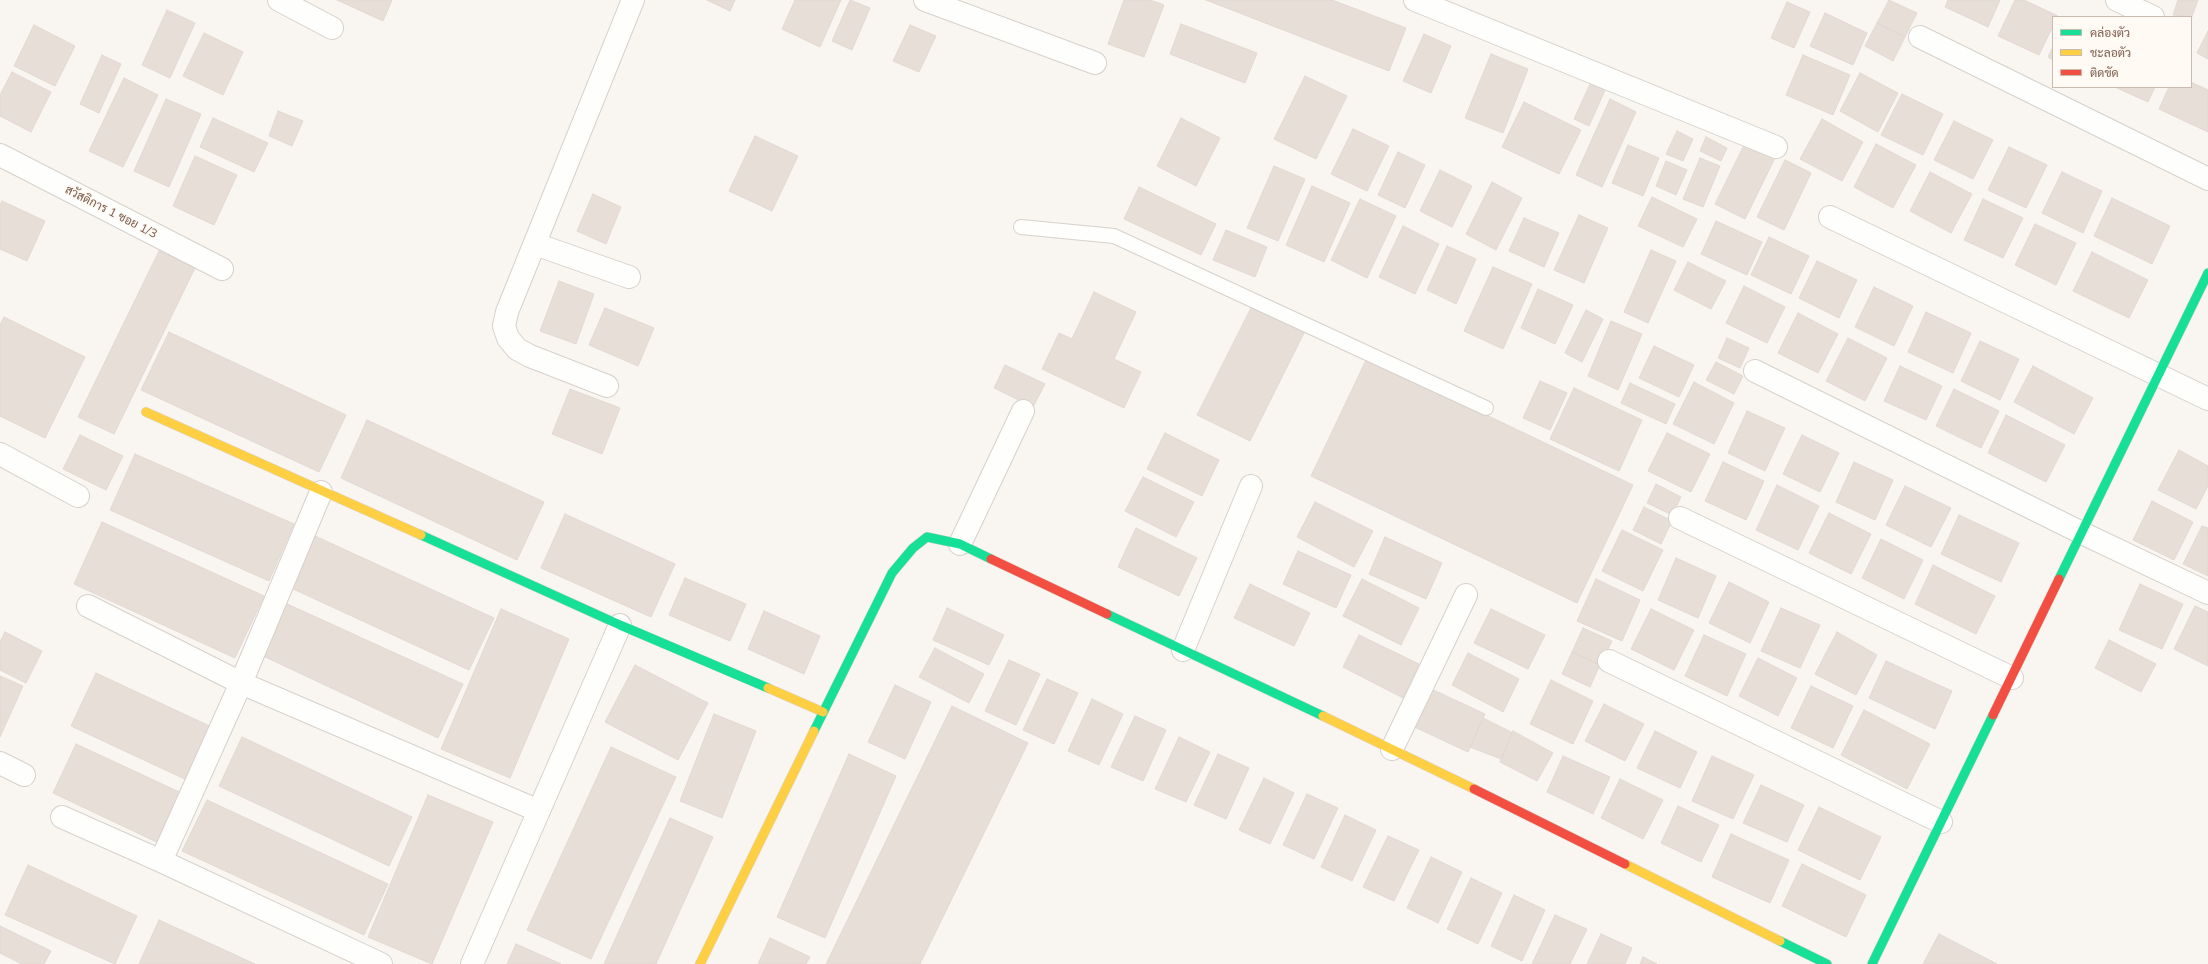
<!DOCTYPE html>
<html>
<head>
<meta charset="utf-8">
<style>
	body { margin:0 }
	#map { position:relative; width:2208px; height:964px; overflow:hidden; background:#f9f5f0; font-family:Mulish,Sarabun,sans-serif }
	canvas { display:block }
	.legend { position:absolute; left:2052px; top:16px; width:140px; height:72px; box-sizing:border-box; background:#fffaf3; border:1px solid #cabbb1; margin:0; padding:5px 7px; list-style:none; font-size:12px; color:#7a5c4d }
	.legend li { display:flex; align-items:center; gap:8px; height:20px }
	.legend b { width:20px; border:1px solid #cabbb1 }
</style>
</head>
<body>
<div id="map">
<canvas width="2208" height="964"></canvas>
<ul class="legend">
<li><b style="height:5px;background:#16e098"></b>คล่องตัว</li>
<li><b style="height:5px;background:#ffcf43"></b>ชะลอตัว</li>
<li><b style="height:5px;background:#f24e42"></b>ติดขัด</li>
</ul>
</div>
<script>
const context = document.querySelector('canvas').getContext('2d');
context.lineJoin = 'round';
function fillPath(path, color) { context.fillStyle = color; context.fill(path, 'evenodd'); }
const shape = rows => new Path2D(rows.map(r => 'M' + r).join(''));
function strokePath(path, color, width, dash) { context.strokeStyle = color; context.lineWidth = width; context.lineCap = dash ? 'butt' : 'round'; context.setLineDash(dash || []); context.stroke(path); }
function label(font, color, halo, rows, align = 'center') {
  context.font = font + ' Mulish,Sarabun,sans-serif'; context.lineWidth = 3; context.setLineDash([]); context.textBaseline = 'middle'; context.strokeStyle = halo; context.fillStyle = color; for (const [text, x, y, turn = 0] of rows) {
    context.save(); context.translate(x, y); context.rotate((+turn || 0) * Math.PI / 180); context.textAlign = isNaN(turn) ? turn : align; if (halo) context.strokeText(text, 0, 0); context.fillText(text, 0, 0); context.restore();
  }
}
const building = shape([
	[337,0,392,0,383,21,337,0],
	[707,0,735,0,730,11,707,0],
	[795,0,841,0,820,47,782,29,795,0],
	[850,0,870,8,852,50,832,41,850,0],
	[1124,0,1150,0,1164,5,1144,57,1108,44,1124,0],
	[1206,0,1332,0,1406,28,1389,71,1206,0],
	[1889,0,1917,13,1905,37,1877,23,1889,0],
	[1948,0,2000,0,1988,27,1945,7,1948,0],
	[2015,0,2024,0,2058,16,2053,17,2053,26,2039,55,1998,36,2015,0],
	[2178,0,2198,0,2191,19,2191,17,2173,15,2178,0],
	[1787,2,1810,12,1794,48,1771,38,1787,2],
	[167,10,195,23,170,78,142,65,167,10],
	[1825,13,1867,33,1853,65,1810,46,1825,13],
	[1877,23,1905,37,1893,61,1865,46,1877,23],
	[1181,24,1257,53,1245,83,1170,54,1181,24],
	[34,25,75,46,55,86,14,66,34,25],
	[910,25,936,36,919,72,893,61,910,25],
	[2208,31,2208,59,2197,53,2208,31],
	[204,33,243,52,223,95,183,76,204,33],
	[1424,34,1451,46,1431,93,1403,81,1424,34],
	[2053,47,2053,60,2048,57,2053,47],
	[1491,54,1528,69,1503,133,1465,118,1491,54],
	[102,55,121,64,99,113,80,104,102,55],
	[1803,55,1850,75,1833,115,1786,95,1803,55],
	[12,72,51,92,31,132,0,116,0,95,12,72],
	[1860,73,1898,93,1878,132,1840,111,1860,73],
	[1305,76,1347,96,1316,159,1274,139,1305,76],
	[124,78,158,95,123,167,89,151,124,78],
	[1591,82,1606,88,1589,126,1574,119,1591,82],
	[2191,82,2208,90,2208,132,2159,109,2169,87,2191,87,2191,82],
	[2115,87,2155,87,2148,102,2115,87],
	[1902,94,1943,114,1923,155,1881,135,1902,94],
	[166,99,201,114,169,187,134,171,166,99],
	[1610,99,1636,112,1602,187,1576,175,1610,99],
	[1524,102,1581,130,1559,174,1502,147,1524,102],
	[278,111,303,121,292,146,269,136,278,111],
	[213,118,268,143,254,172,200,147,213,118],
	[1181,118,1220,138,1196,186,1157,166,1181,118],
	[1822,119,1863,142,1842,181,1800,159,1822,119],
	[1954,121,1993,140,1973,179,1934,160,1954,121],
	[1353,129,1389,146,1367,191,1331,174,1353,129],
	[1677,131,1693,139,1683,161,1666,154,1677,131],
	[755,136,798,156,772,211,729,191,755,136],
	[1706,137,1727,148,1721,161,1700,151,1706,137],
	[1747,139,1777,154,1745,219,1715,204,1747,139],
	[1876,144,1916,165,1893,208,1854,187,1876,144],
	[1628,145,1659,158,1643,196,1612,183,1628,145],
	[2009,147,2047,165,2026,208,1988,190,2009,147],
	[1398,152,1425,165,1405,208,1378,195,1398,152],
	[195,156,237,175,214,225,173,206,195,156],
	[1700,158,1720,166,1703,207,1683,199,1700,158],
	[1785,160,1811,173,1784,230,1757,217,1785,160],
	[1666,161,1687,170,1676,195,1656,186,1666,161],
	[1274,166,1305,179,1278,241,1247,228,1274,166],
	[1440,170,1472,186,1452,227,1420,211,1440,170],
	[1930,172,1972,194,1951,233,1910,211,1930,172],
	[2062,172,2102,191,2083,233,2042,213,2062,172],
	[1492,182,1522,198,1496,250,1466,234,1492,182],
	[1312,186,1350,203,1324,262,1286,245,1312,186],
	[1139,187,1216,224,1201,255,1124,219,1139,187],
	[593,194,621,207,606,244,577,231,593,194],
	[1652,197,1697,219,1683,247,1638,226,1652,197],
	[2112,198,2170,226,2152,264,2094,236,2112,198],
	[1360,199,1396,216,1367,278,1331,260,1360,199],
	[1983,199,2023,218,2003,258,1964,240,1983,199],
	[2,201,45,221,27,261,0,249,0,205,2,201],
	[1579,215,1608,228,1584,283,1554,270,1579,215],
	[1524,218,1559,233,1544,267,1509,251,1524,218],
	[1716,221,1762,242,1747,275,1701,254,1716,221],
	[2035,224,2076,243,2056,285,2015,265,2035,224],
	[1403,226,1439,244,1415,294,1379,277,1403,226],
	[1226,230,1267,247,1255,277,1213,260,1226,230],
	[1769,237,1809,256,1791,294,1751,275,1769,237],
	[1447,246,1476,259,1456,304,1427,290,1447,246],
	[1651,250,1676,261,1648,323,1624,312,1651,250],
	[159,251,195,268,114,434,78,417,159,251],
	[2092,252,2148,280,2129,318,2073,291,2092,252],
	[1817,261,1857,280,1839,318,1799,298,1817,261],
	[1688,262,1726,281,1711,309,1674,290,1688,262],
	[1493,267,1532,284,1503,349,1464,331,1493,267],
	[559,281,594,294,576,344,540,331,559,281],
	[1744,286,1785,307,1767,343,1726,323,1744,286],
	[1874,287,1913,306,1894,346,1855,327,1874,287],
	[1538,289,1573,305,1555,344,1521,328,1538,289],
	[1094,292,1136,312,1114,359,1141,372,1124,408,1042,369,1059,333,1072,339,1094,292],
	[1254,302,1306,329,1250,441,1197,415,1254,302],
	[605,308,654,328,638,366,589,345,605,308],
	[1586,310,1603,319,1582,362,1565,353,1586,310],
	[1926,312,1971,333,1953,373,1908,352,1926,312],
	[1798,313,1838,334,1818,373,1778,353,1798,313],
	[4,317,85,357,45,438,0,416,0,325,4,317],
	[1611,321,1642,334,1618,390,1588,376,1611,321],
	[169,332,346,415,319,472,141,390,169,332],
	[1727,338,1749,348,1740,368,1718,358,1727,338],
	[1848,338,1887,358,1865,401,1826,381,1848,338],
	[1980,341,2019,359,2000,400,1961,381,1980,341],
	[1654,346,1694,365,1679,397,1639,378,1654,346],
	[1367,358,1633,485,1577,603,1311,476,1367,358],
	[1716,362,1743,376,1734,394,1706,380,1716,362],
	[1005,365,1045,384,1033,407,994,388,1005,365],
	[1900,366,1942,386,1926,420,1884,401,1900,366],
	[2033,366,2093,398,2074,434,2014,402,2033,366],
	[1540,381,1567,393,1550,430,1523,418,1540,381],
	[1694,382,1734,403,1714,444,1673,424,1694,382],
	[1630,383,1675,404,1666,424,1621,403,1630,383],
	[1574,388,1642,420,1619,471,1550,439,1574,388],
	[570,389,620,408,602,454,552,434,570,389],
	[1954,389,1999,411,1981,448,1936,426,1954,389],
	[1747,411,1785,428,1765,471,1728,453,1747,411],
	[2006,415,2065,445,2046,482,1988,453,2006,415],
	[367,420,544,502,517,560,341,478,367,420],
	[1165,433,1219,460,1202,496,1147,469,1165,433],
	[1667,433,1710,454,1691,492,1648,471,1667,433],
	[80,435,123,456,106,490,63,469,80,435],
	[1802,435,1839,453,1820,492,1783,474,1802,435],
	[2179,450,2208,466,2208,486,2196,509,2158,490,2179,450],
	[135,454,294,524,269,581,110,510,135,454],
	[1723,462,1764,481,1746,520,1705,501,1723,462],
	[1854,462,1893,480,1875,520,1836,502,1854,462],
	[1143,477,1194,502,1176,537,1125,511,1143,477],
	[1656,484,1681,497,1672,515,1647,503,1656,484],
	[1777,485,1819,506,1798,550,1756,530,1777,485],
	[1905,486,1951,508,1931,547,1886,525,1905,486],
	[2152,501,2193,522,2174,560,2133,540,2152,501],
	[1315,502,1373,531,1354,567,1297,537,1315,502],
	[1644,507,1672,521,1661,544,1633,530,1644,507],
	[1829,513,1871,534,1851,574,1809,553,1829,513],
	[565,514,675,564,651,617,541,568,565,514],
	[1959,515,2019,543,2001,582,1941,554,1959,515],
	[102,522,264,596,235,658,74,584,102,522],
	[2202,526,2208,528,2208,576,2183,564,2202,526],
	[1136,528,1197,558,1179,596,1118,567,1136,528],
	[1622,530,1663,550,1643,591,1602,571,1622,530],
	[315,536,494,618,469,670,291,588,315,536],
	[1385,537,1442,563,1426,599,1369,574,1385,537],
	[1881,539,1923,560,1904,599,1862,578,1881,539],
	[1298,551,1351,575,1336,608,1283,584,1298,551],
	[1676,558,1716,576,1698,618,1658,600,1676,558],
	[1933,565,1995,596,1976,634,1915,604,1933,565],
	[685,578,746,604,730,641,669,615,685,578],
	[1362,579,1419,608,1401,645,1343,616,1362,579],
	[1596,579,1640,600,1622,641,1577,621,1596,579],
	[1729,582,1769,602,1750,643,1709,623,1729,582],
	[1250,584,1310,613,1294,646,1234,618,1250,584],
	[2140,584,2183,604,2162,649,2119,630,2140,584],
	[285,603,463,684,438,738,261,655,285,603],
	[2195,606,2208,612,2208,666,2174,649,2195,606],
	[947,608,1004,635,989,665,933,640,947,608],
	[1781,608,1820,625,1800,668,1761,651,1781,608],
	[501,609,569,639,510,778,441,749,501,609],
	[1491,609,1545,635,1528,669,1474,643,1491,609],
	[1651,609,1694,630,1674,670,1631,649,1651,609],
	[764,611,820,636,804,674,748,649,764,611],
	[1583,628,1612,641,1600,665,1572,652,1583,628],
	[5,632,42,651,26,683,0,670,0,642,5,632],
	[1837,632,1877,655,1856,695,1815,674,1837,632],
	[1359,635,1419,664,1403,698,1343,667,1359,635],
	[1704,635,1746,654,1727,696,1685,676,1704,635],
	[2109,640,2156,664,2141,692,2095,668,2109,640],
	[935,648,984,674,969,703,919,677,935,648],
	[1572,652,1600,665,1590,687,1562,674,1572,652],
	[1468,653,1519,679,1503,712,1452,685,1468,653],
	[1758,658,1797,678,1778,716,1739,696,1758,658],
	[1009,660,1040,674,1016,725,985,711,1009,660],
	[1886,661,1952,691,1935,729,1869,698,1886,661],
	[635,665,708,703,678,760,605,722,635,665],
	[96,673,216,729,191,782,71,726,96,673],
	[0,676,23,686,0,737,0,676],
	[1047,679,1078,693,1054,744,1023,730,1047,679],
	[1551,680,1593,701,1573,744,1530,724,1551,680],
	[895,685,931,702,905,759,868,742,895,685],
	[1425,686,1485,714,1468,752,1408,724,1425,686],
	[1811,686,1853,706,1833,748,1791,728,1811,686],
	[1092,699,1123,714,1099,765,1068,751,1092,699],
	[1604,704,1644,724,1625,761,1585,741,1604,704],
	[952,706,1028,743,920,964,826,964,952,706],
	[1864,710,1930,744,1907,789,1841,755,1864,710],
	[714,714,756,731,722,818,680,801,714,714],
	[1135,716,1166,730,1143,781,1111,767,1135,716],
	[1483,718,1513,733,1501,759,1470,747,1483,718],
	[1513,731,1553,753,1537,781,1500,762,1513,731],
	[1655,731,1697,752,1680,788,1637,768,1655,731],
	[242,737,412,817,389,866,219,786,242,737],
	[1179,737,1210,752,1186,802,1155,789,1179,737],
	[76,744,188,796,165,846,53,793,76,744],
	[611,747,676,777,591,959,527,930,611,747],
	[849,754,896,776,825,938,777,917,849,754],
	[1218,754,1249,768,1226,819,1194,805,1218,754],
	[1563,756,1610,777,1593,814,1547,792,1563,756],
	[1712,756,1754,775,1733,819,1692,801,1712,756],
	[1264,778,1294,793,1270,844,1239,830,1264,778],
	[1620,779,1663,800,1643,839,1601,818,1620,779],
	[1761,785,1804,805,1787,842,1743,823,1761,785],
	[1307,794,1338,808,1314,859,1283,845,1307,794],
	[428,795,493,822,432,964,368,937,428,795],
	[207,800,388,884,364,935,182,851,207,800],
	[1678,806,1719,825,1701,862,1661,843,1678,806],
	[1819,807,1881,837,1860,880,1798,850,1819,807],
	[1345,815,1376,830,1352,881,1321,867,1345,815],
	[670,818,713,837,656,964,604,964,670,818],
	[1731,834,1789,860,1770,903,1712,877,1731,834],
	[1388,836,1419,850,1394,901,1363,887,1388,836],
	[1431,857,1462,872,1438,923,1407,908,1431,857],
	[1802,864,1866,895,1846,937,1782,906,1802,864],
	[28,865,137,916,115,964,5,915,28,865],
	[1471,878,1502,893,1478,944,1447,929,1471,878],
	[1514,895,1545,910,1522,961,1491,946,1514,895],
	[1555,915,1587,929,1570,964,1532,964,1555,915],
	[159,920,255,964,139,964,159,920],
	[0,926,51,951,44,964,22,964,0,953,0,926],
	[1601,934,1632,948,1625,964,1587,964,1601,934],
	[1939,934,1997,964,1923,964,1939,934],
	[770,938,810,957,806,964,758,964,770,938],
	[516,944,561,964,507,964,516,944],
	[1643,957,1657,964,1640,964,1643,957]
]);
fillPath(building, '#e6ded7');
strokePath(building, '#e2d8d2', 1);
const lane = shape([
	[1021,227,1114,236,1486,408]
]);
const street = shape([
	[279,0,332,28],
	[925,0,1095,63],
	[1415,0,1776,147],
	[2117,0,2153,17],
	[1920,37,2208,179],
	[0,155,222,269],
	[1830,217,2208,399],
	[535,244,629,277],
	[1755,371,2082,533,2208,593],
	[607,386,530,356,517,349,508,338,504,326,507,312,633,0],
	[0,454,78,496],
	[1680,518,2012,678],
	[960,544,1023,411],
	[88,606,241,683,539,811],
	[1183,650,1251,486],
	[1609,661,1941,822],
	[1392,749,1466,595],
	[0,763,24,775],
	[62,817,161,861,381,964],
	[161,861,241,683,321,492],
	[472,964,620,625]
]);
const fast = shape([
	[421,535,620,625,768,688],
	[2059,579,2208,273],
	[1107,614,1323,716],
	[814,731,892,573,913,548,927,537,960,544,991,559],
	[1780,941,1827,964],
	[1872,964,1993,715]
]);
const slow = shape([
	[146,412,421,535],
	[768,688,823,712],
	[1323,716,1474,789],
	[1625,864,1780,941],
	[700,964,814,731]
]);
const jam = shape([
	[991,559,1107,614],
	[1993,715,2059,579],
	[1474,789,1625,864]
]);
strokePath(lane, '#d7d1cb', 16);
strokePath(street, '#d7d1cb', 24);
strokePath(fast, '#d9d2cb', 10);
strokePath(slow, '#d9d2cb', 10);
strokePath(jam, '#d9d2cb', 10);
strokePath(lane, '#fefefd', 14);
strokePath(street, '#fefefd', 22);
strokePath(fast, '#16e098', 9);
strokePath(slow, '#ffcf43', 9);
strokePath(jam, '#f24e42', 9);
label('12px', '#7a5c4d', '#fffaf3', [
	["สวัสดิการ 1 ซอย 1/3",111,212,27]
]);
</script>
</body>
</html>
